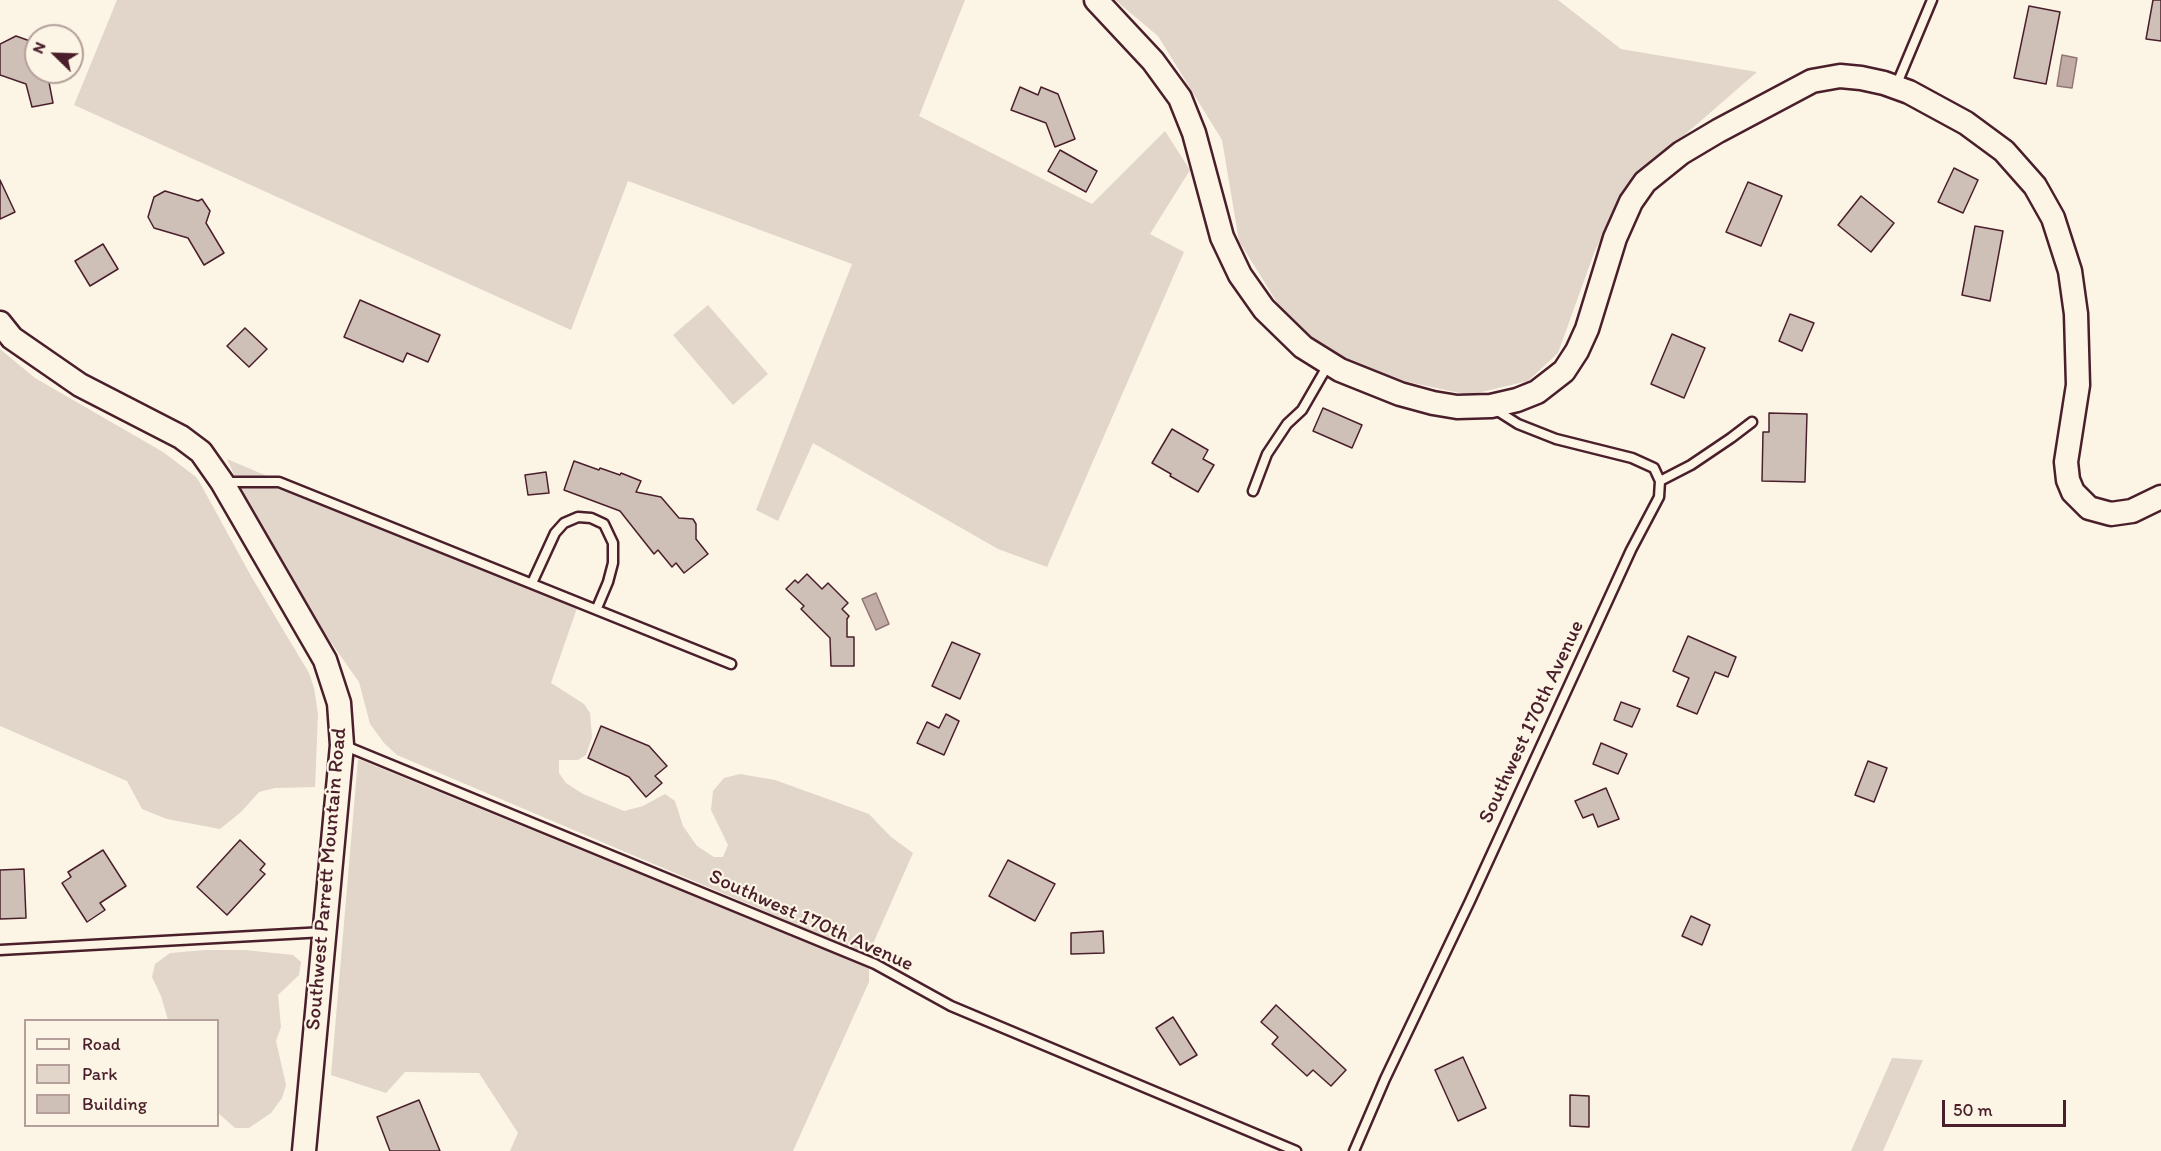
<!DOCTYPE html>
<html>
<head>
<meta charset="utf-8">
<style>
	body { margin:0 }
	#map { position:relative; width:2161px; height:1151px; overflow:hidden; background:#fcf5e5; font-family:Itim,sans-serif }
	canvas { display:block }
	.legend { position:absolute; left:24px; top:1019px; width:195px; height:108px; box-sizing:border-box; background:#fcf5e5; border:2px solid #b59f9b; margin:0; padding:8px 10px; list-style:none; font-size:18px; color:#4a1f2b }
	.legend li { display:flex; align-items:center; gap:12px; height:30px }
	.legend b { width:30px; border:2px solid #b59f9b }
	.north { position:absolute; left:24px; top:24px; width:60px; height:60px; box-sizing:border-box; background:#fcf5e5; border:2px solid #b59f9b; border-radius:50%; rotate:293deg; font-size:16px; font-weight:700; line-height:24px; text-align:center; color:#4a1f2b }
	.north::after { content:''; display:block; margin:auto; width:21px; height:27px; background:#4a1f2b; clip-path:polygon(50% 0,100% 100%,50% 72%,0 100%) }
	.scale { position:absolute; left:1942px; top:1100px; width:124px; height:27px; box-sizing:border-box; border:3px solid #4a1f2b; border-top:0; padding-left:8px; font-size:18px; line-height:21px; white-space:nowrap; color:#4a1f2b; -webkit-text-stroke:4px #fcf5e5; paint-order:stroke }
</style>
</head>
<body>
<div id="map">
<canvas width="2161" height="1151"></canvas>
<ul class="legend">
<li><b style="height:8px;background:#fcf5e5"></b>Road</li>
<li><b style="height:16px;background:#e2d5ca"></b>Park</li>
<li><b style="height:16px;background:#cfc0b7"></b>Building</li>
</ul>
<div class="north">N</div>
<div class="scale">50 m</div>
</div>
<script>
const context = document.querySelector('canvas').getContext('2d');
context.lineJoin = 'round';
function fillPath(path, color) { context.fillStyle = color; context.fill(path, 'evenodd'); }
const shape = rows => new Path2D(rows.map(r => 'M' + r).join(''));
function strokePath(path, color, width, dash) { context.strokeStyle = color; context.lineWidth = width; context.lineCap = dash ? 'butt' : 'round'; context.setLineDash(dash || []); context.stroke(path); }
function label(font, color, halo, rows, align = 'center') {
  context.font = font + ' Itim,sans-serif'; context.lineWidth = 4.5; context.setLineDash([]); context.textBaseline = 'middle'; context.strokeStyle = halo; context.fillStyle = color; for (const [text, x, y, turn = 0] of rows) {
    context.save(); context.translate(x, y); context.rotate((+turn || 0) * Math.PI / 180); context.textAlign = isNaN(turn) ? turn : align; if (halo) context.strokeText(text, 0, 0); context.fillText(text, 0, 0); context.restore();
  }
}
fillPath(shape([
	[117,0,965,0,919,116,1092,204,1165,131,1190,170,1150,234,1184,252,1047,567,998,549,813,443,778,521,756,510,852,264,628,181,571,330,74,105],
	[1115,0,1558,0,1621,49,1757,72,1628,184,1594,253,1558,353,1528,381,1469,395,1380,376,1323,354,1281,309,1239,241,1222,140,1158,36],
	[708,305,768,374,733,405,673,335],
	[0,349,35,378,163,452,196,477,200,483,251,576,309,673,314,688,318,714,315,787,275,788,259,792,241,812,220,829,167,819,142,809,127,781,0,726],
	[227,459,577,608,551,683,584,704,590,713,592,737,586,755,578,760,559,760,559,773,566,783,583,794,624,811,643,806,665,794,675,801,683,826,697,846,714,857,723,857,728,845,711,810,713,791,724,778,740,774,775,780,869,814,891,837,913,853,868,955,397,755,384,743,370,724,359,682,308,610,246,501],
	[358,759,869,968,869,982,793,1151,510,1151,518,1133,479,1073,405,1072,386,1093,331,1075],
	[205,950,245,950,293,955,301,962,299,975,278,995,281,1027,276,1041,286,1085,282,1098,271,1113,249,1128,235,1128,218,1113,218,1020,168,1020,161,996,152,977,155,964,170,953],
	[1892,1058,1923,1060,1883,1151,1851,1151]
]), '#e2d5ca');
const water = shape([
	[2062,55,2077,58,2072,88,2057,86,2062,55],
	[876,593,889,624,876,630,862,599,876,593]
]);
fillPath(water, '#c0aca5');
strokePath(water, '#917474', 1.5);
const building = shape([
	[2153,0,2161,0,2161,41,2146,39,2153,0],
	[2029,6,2060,12,2046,84,2014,78,2029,6],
	[16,36,30,41,36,40,36,72,47,72,53,103,32,107,26,84,0,75,0,44,16,36],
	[1020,87,1038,95,1041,87,1058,94,1075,139,1055,147,1046,123,1011,110,1020,87],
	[1060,150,1097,171,1086,192,1048,171,1060,150],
	[1954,168,1978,180,1963,213,1938,202,1954,168],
	[0,180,15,212,0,219,0,180],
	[1748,182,1782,196,1761,246,1726,232,1748,182],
	[165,191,198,201,202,199,210,211,206,223,224,253,204,265,188,238,154,228,148,217,154,197,165,191],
	[1861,196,1894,223,1871,252,1838,225,1861,196],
	[1975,226,2003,231,1990,301,1962,295,1975,226],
	[103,244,118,269,90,286,75,261,103,244],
	[360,300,440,335,428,362,407,353,403,362,344,337,360,300],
	[1790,314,1814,323,1802,351,1779,341,1790,314],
	[245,328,267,349,249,367,227,346,245,328],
	[1672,334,1705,348,1684,398,1651,384,1672,334],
	[1323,408,1362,425,1352,448,1313,431,1323,408],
	[1769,413,1807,414,1805,482,1762,481,1763,432,1769,432,1769,413],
	[1172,429,1208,450,1203,459,1214,465,1198,492,1170,476,1171,474,1152,463,1172,429],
	[574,461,599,470,600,468,620,475,621,473,641,481,636,492,661,497,679,518,693,519,696,524,696,539,708,554,684,573,676,563,672,567,658,550,654,554,620,511,564,490,574,461],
	[546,472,549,493,528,495,525,475,546,472],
	[807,574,822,589,828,583,848,603,842,609,849,616,847,619,847,637,854,637,854,666,831,666,830,638,801,609,804,606,786,589,795,580,798,583,807,574],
	[1688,636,1736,657,1728,677,1715,672,1697,714,1677,706,1689,678,1673,671,1688,636],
	[952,642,980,654,960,699,932,686,952,642],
	[1621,702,1640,709,1632,727,1614,720,1621,702],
	[946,714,959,721,944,755,917,743,927,722,939,728,946,714],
	[601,726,649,746,667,766,655,776,662,783,646,797,629,777,588,758,601,726],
	[1601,743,1627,754,1618,774,1593,764,1601,743],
	[1868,761,1887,768,1874,802,1855,795,1868,761],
	[1606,788,1619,819,1598,827,1593,814,1583,818,1575,801,1606,788],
	[240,840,265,864,260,870,265,874,227,915,197,887,240,840],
	[103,850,126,886,100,903,105,910,87,922,62,883,71,877,68,872,103,850],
	[1008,860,1055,884,1035,921,989,896,1008,860],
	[24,869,26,918,0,919,0,870,24,869],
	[1691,916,1710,925,1702,945,1682,936,1691,916],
	[1103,931,1104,953,1071,954,1071,933,1103,931],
	[1276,1005,1346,1070,1331,1086,1313,1070,1307,1076,1272,1044,1278,1037,1261,1022,1276,1005],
	[1173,1017,1197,1055,1180,1065,1156,1028,1173,1017],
	[1463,1057,1486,1108,1458,1121,1435,1070,1463,1057],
	[1570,1095,1589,1096,1589,1127,1570,1126,1570,1095],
	[419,1100,440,1151,390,1151,377,1117,419,1100]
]);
fillPath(building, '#cfc0b7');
strokePath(building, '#4a1f2b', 1.5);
const lane = shape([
	[1896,86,1932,0],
	[1660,481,1691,465,1731,438,1752,422],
	[225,482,279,482,731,664],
	[1253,491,1267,454,1287,424,1302,410,1328,365],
	[532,583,555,533,564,523,578,517,591,518,604,524,613,543,613,563,608,582,597,608],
	[343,745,875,964,951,1006,1296,1151],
	[0,950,324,932],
	[1354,1151,1385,1079,1470,901,1631,550,1659,497,1660,481,1654,468,1632,458,1556,439,1518,424,1496,410]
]);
const secondary = shape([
	[1096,0,1153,61,1180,98,1194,133,1222,237,1240,275,1264,309,1303,347,1340,370,1400,394,1433,403,1457,407,1491,406,1517,400,1537,392,1564,371,1577,351,1587,329,1615,238,1631,202,1645,182,1681,153,1718,131,1812,81,1840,76,1861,78,1884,83,1909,92,1966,123,2004,151,2035,186,2053,218,2070,271,2076,314,2078,385,2066,462,2068,480,2073,492,2089,508,2111,514,2132,511,2161,497],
	[0,323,12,338,80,385,181,437,201,452,222,482,325,660,339,703,342,745,304,1151]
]);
strokePath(lane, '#4a1f2b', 13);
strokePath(secondary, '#4a1f2b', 27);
strokePath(lane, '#fcf5e5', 8);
strokePath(secondary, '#fcf5e5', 22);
label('21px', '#4a1f2b', '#fcf5e5', [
	["Southwest 170th Avenue",1532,722,-65],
	["Southwest Parrett Mountain Road",327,879,-85],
	["Southwest 170th Avenue",811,921,24]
]);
</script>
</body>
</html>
